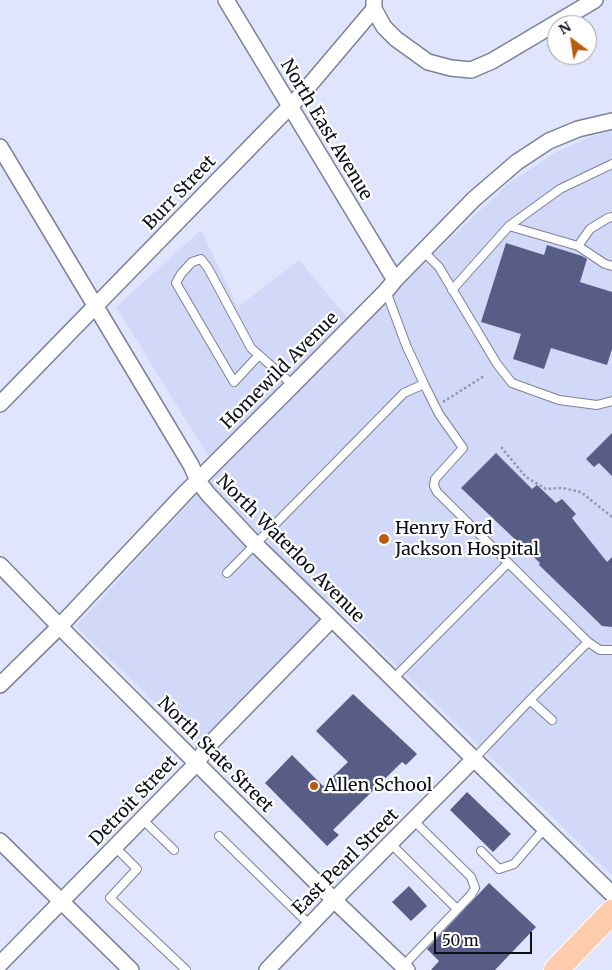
<!DOCTYPE html>
<html>
<head>
<meta charset="utf-8">
<style>
	body { margin:0 }
	#map { position:relative; width:612px; height:970px; overflow:hidden; background:#e0e4fd; font-family:Merriweather,serif }
	canvas { display:block }
	.north { position:absolute; left:547px; top:15px; width:50px; height:50px; box-sizing:border-box; background:#fff; border:1px solid #9e9fa2; border-radius:50%; rotate:329deg; font-size:14px; font-weight:700; line-height:20px; text-align:center; color:#0d0f17 }
	.north::after { content:''; display:block; margin:auto; width:18px; height:22px; background:#b95c0c; clip-path:polygon(50% 0,100% 100%,50% 72%,0 100%) }
	.scale { position:absolute; left:434px; top:932px; width:98px; height:22px; box-sizing:border-box; border:2px solid #0d0f17; border-top:0; padding-left:6px; font-size:15px; line-height:18px; white-space:nowrap; color:#0d0f17; -webkit-text-stroke:4px #fff; paint-order:stroke }
</style>
</head>
<body>
<div id="map">
<canvas width="612" height="970"></canvas>
<div class="north">N</div>
<div class="scale">50 m</div>
</div>
<script>
const context = document.querySelector('canvas').getContext('2d');
context.lineJoin = 'round';
function fillPath(path, color) { context.fillStyle = color; context.fill(path, 'evenodd'); }
const shape = rows => new Path2D(rows.map(r => 'M' + r).join(''));
function strokePath(path, color, width, dash) { context.strokeStyle = color; context.lineWidth = width; context.lineCap = dash ? 'butt' : 'round'; context.setLineDash(dash || []); context.stroke(path); }
function label(font, color, halo, rows, align = 'center') {
  context.font = font + ' Merriweather,serif'; context.lineWidth = 4.5; context.setLineDash([]); context.textBaseline = 'middle'; context.strokeStyle = halo; context.fillStyle = color; for (const [text, x, y, turn = 0] of rows) {
    context.save(); context.translate(x, y); context.rotate((+turn || 0) * Math.PI / 180); context.textAlign = isNaN(turn) ? turn : align; if (halo) context.strokeText(text, 0, 0); context.fillText(text, 0, 0); context.restore();
  }
}
fillPath(shape([
	[612,130,612,875,335,606,198,745,76,626,218,472,116,307,201,230,238,307,299,260,356,328,507,185,554,153,595,135]
]), '#d2d8f7');
fillPath(shape([
	[506,243,544,255,547,245,582,256,587,259,580,282,612,292,612,349,607,365,551,348,544,369,513,359,521,334,481,322],
	[612,433,612,476,599,463,594,467,586,459],
	[496,453,532,489,537,485,556,503,562,499,576,514,572,518,607,562,612,557,612,627,602,626,596,620,539,565,540,563,461,488],
	[353,694,417,754,406,765,402,762,333,830,339,835,327,846,265,783,292,755,323,786,348,762,316,731],
	[467,792,511,834,493,852,450,810],
	[489,883,536,927,495,970,431,970,439,961,427,949],
	[409,886,427,906,411,921,392,902]
]), '#575d85');
const service = shape([
	[509,226,578,246,605,264,612,266],
	[578,246,590,229,608,218,612,217],
	[423,251,439,267,497,364,512,383,559,400,597,405,612,401],
	[452,290,509,226,560,189,612,164],
	[386,291,406,345,424,384,439,414,463,448,435,479,434,486,437,492,588,642,600,650,612,650],
	[259,355,234,382,176,283,181,274,192,262,201,259,208,268,251,348,293,385],
	[227,573,404,393,424,384],
	[393,679,508,563],
	[530,700,552,720],
	[474,759,530,700,588,642],
	[142,819,174,850],
	[219,836,310,925],
	[390,843,457,909],
	[115,847,137,869,110,898,186,970],
	[481,851,499,869,514,864,545,828],
	[403,966,471,895,475,888,471,877,413,820]
]);
const minor = shape([
	[226,0,395,280],
	[374,9,384,27,396,39,428,62,451,68,471,70,492,61,595,0],
	[0,147,191,465,198,481,208,494,255,544,332,619,474,759,612,894],
	[0,404,302,94,374,9,374,0],
	[0,565,69,636,334,900,407,970],
	[0,685,59,627,186,492,293,385,386,291,395,280,474,199,517,162,549,141,578,129,612,121],
	[0,841,131,970],
	[0,964,197,763,207,747,332,619],
	[267,970,334,900,474,759]
]);
const primary = shape([
	[556,970,612,912]
]);
strokePath(service, '#7d8198', 10);
strokePath(minor, '#7d8198', 18);
strokePath(primary, '#fff', 26);
strokePath(shape([
	[443,402,484,376],
	[501,447,526,477,546,489,562,488,581,492,612,517]
]), '#9598ab', 2.5, [2.5, 2.5]);
strokePath(service, '#fff', 8);
strokePath(minor, '#fff', 15);
strokePath(primary, '#feccad', 24);
for (const [x, y, r, color] of [
	[384,539,6,"#b95c0c"],
	[314,786,5,"#b95c0c"]
]) { const dot = new Path2D(); dot.arc(x, y, r, 0, 2 * Math.PI); context.fillStyle = color; context.fill(dot); strokePath(dot, '#fff', 2); }
label('18px', '#0d0f17', '#fff', [
	["North East Avenue",326,130,59],
	["Burr Street",180,193,-46],
	["Homewild Avenue",280,371,-45],
	["North Waterloo Avenue",290,549,45],
	["North State Street",215,755,45],
	["Detroit Street",134,801,-46],
	["East Pearl Street",346,862,-45]
]);
label('18px', '#0d0f17', '#fff', [
	["Henry Ford",395,529],
	["Jackson Hospital",395,550],
	["Allen School",324,786]
], 'left');
</script>
</body>
</html>
